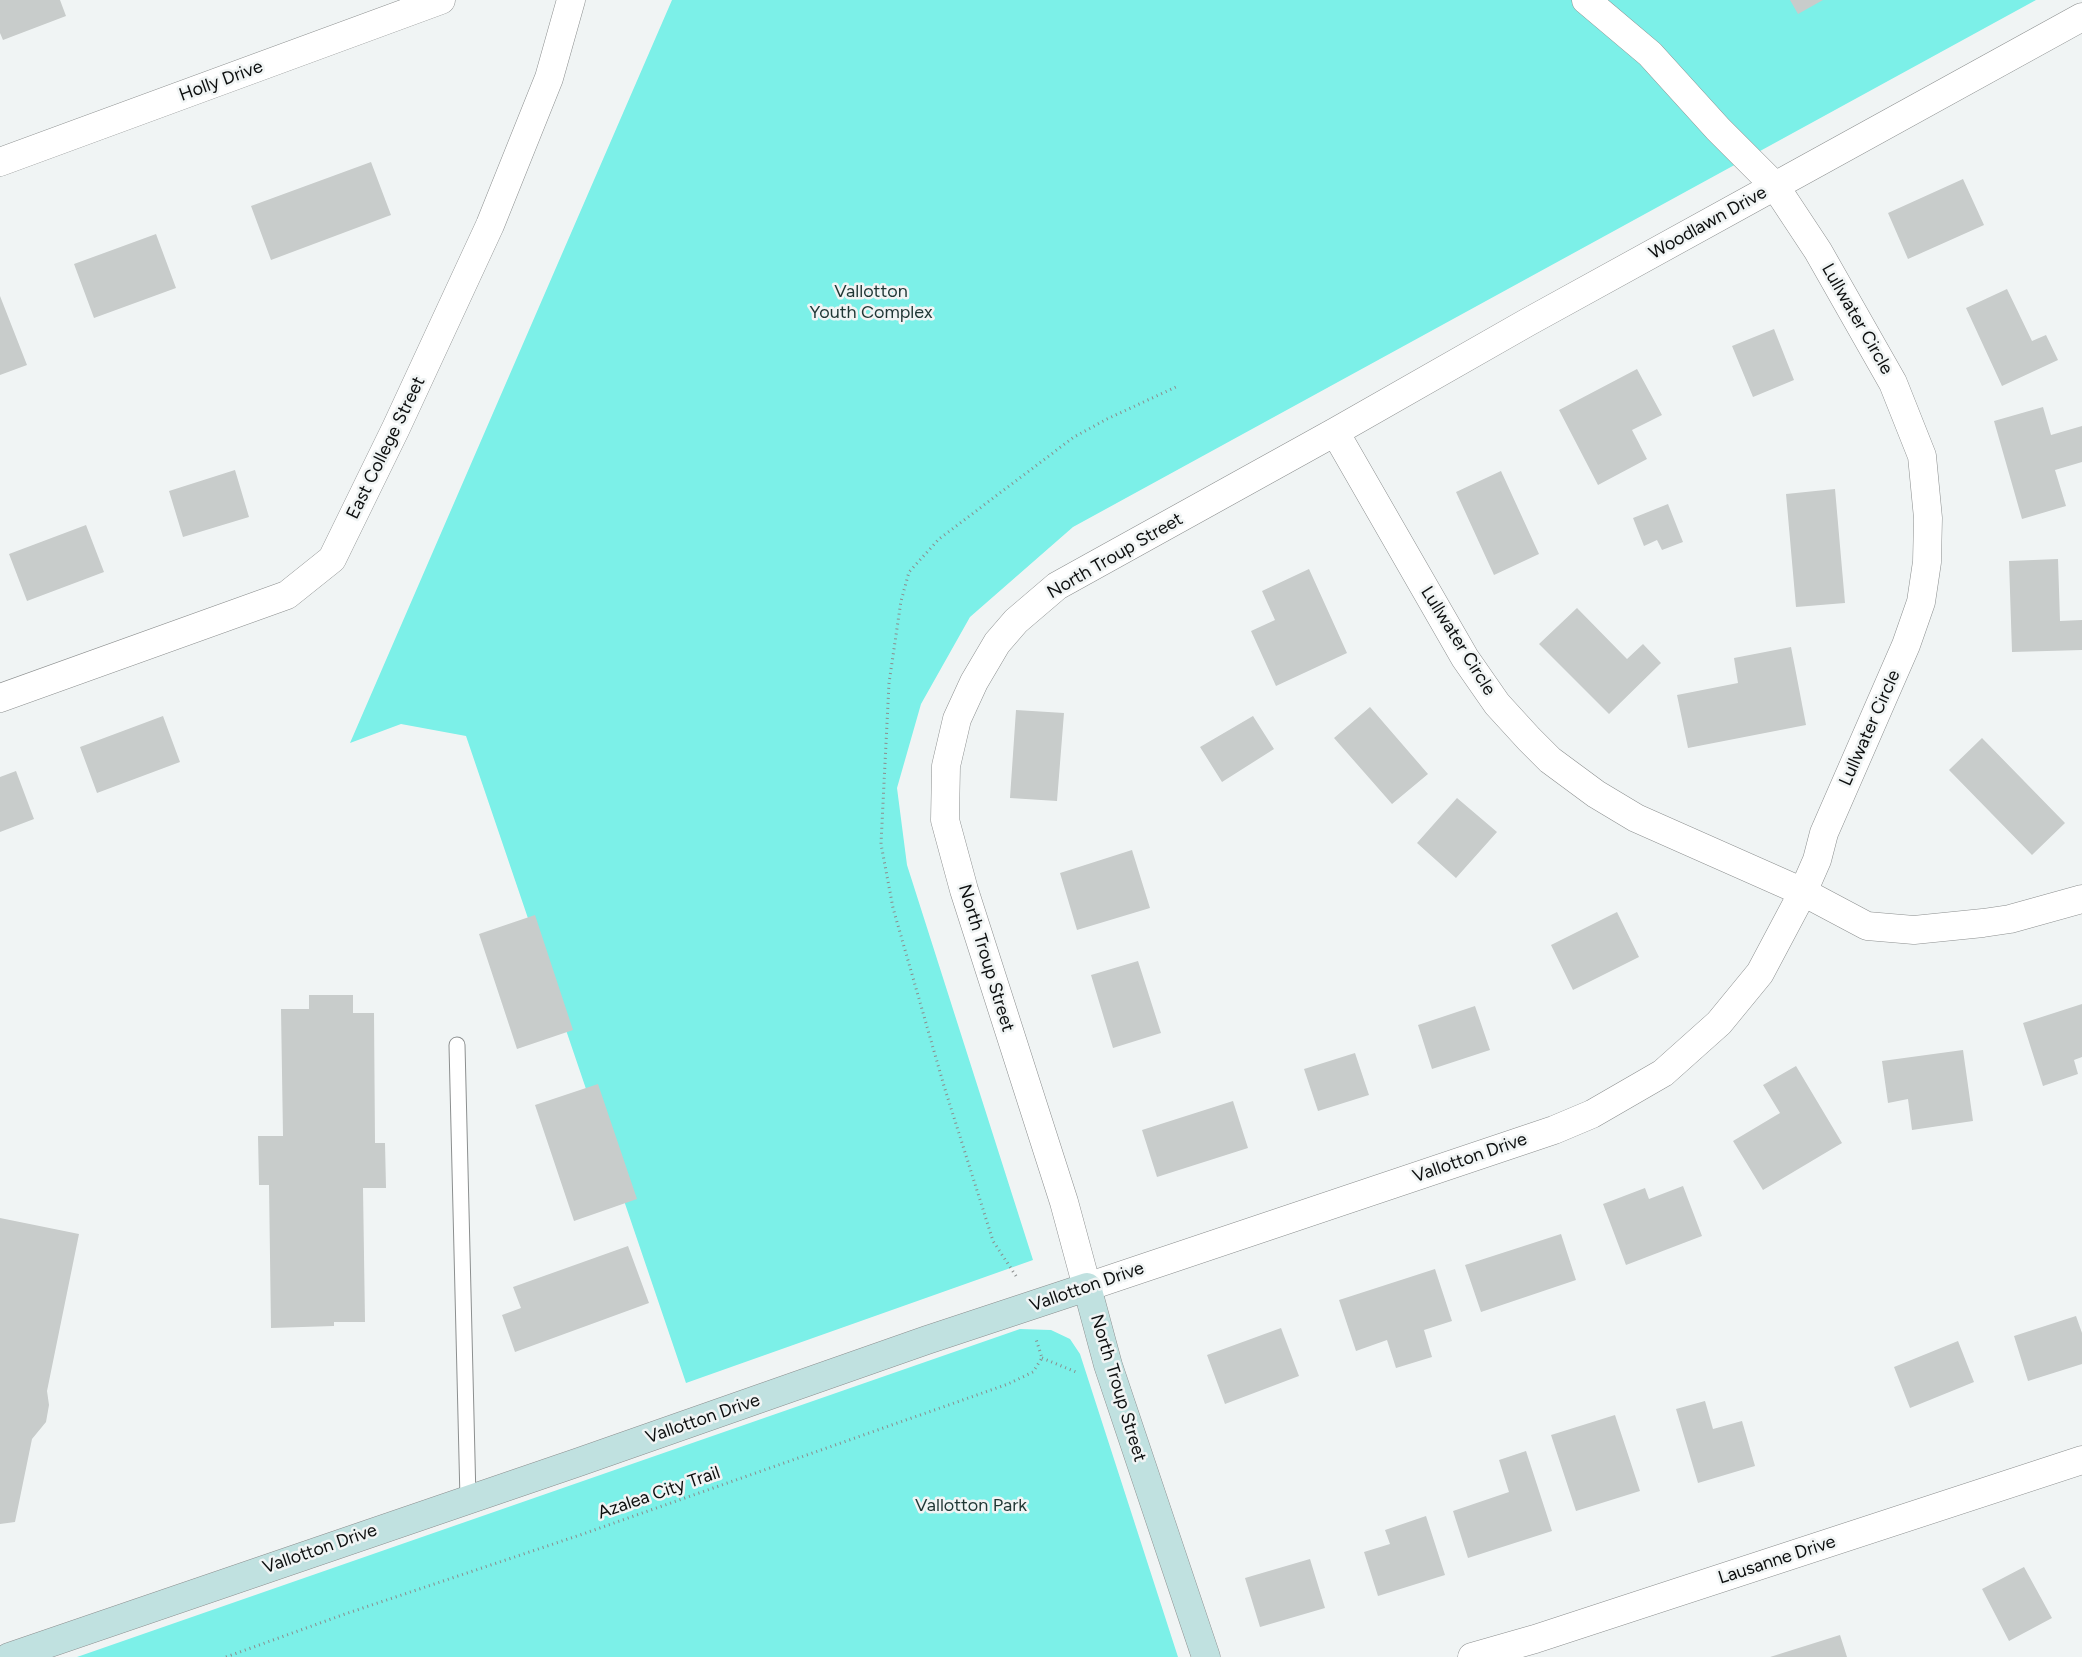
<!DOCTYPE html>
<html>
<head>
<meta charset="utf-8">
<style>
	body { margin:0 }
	canvas { display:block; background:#f0f4f4 }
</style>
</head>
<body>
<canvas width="2082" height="1657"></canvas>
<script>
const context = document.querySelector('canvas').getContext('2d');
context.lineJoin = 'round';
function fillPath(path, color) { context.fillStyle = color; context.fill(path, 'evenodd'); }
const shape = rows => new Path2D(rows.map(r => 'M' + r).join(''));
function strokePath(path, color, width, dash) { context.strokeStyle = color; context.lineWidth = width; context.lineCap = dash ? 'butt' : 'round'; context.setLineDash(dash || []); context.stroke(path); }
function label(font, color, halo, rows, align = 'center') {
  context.font = font + ' Figtree,sans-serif'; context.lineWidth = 5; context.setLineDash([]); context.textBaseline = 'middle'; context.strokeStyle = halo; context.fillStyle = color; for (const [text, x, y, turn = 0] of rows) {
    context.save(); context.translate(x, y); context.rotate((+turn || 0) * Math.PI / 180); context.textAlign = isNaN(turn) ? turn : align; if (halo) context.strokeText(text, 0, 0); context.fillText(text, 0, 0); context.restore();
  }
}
fillPath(shape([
	[672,0,2036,0,1073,527,970,617,921,704,897,788,907,865,1033,1260,686,1383,466,736,401,724,350,743],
	[1020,1329,1051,1330,1070,1339,1080,1354,1178,1657,77,1657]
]), '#7cf0e8');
fillPath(shape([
	[0,0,60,0,66,16,3,40,0,33],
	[1790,0,1823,0,1798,14],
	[371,162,391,215,271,260,251,206],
	[1963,179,1984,225,1908,259,1888,213],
	[156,234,176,288,94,318,74,264],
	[2007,289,2032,341,2046,335,2058,360,2002,386,1966,308],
	[0,296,27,365,0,375],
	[1774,329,1794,380,1753,397,1732,346],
	[1637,369,1662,415,1632,430,1647,459,1598,485,1559,410],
	[2043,407,2051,435,2082,426,2082,462,2055,470,2066,506,2022,519,1994,421],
	[235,470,249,517,183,537,169,491],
	[1501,471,1539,554,1494,575,1456,492],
	[1835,489,1845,603,1796,607,1786,494],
	[1668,504,1683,542,1662,550,1657,540,1644,546,1633,518],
	[86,525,104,572,27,601,9,554],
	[2058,559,2060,621,2082,620,2082,650,2012,652,2009,561],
	[1309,569,1347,653,1276,686,1251,631,1275,620,1262,591],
	[1577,608,1627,659,1643,644,1661,663,1609,714,1539,644],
	[1791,647,1806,725,1688,748,1677,695,1738,683,1734,658],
	[1370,707,1428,774,1392,804,1334,738],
	[1016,710,1064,713,1057,801,1010,798],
	[163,716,180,762,97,793,80,747],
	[1253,716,1274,749,1222,782,1200,747],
	[1982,738,2065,823,2032,855,1949,770],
	[16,771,34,819,0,832,0,777],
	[1457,798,1497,832,1456,878,1417,843],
	[1132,850,1150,908,1077,930,1060,873],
	[1617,912,1639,957,1573,990,1551,945],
	[535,915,573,1030,517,1049,479,934],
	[1138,961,1161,1033,1113,1048,1091,975],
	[309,995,353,995,353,1013,374,1013,375,1143,385,1143,386,1188,363,1188,365,1322,334,1322,334,1326,271,1328,269,1185,259,1185,258,1136,283,1136,281,1009,309,1009],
	[2082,1004,2082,1057,2074,1060,2078,1074,2043,1086,2023,1023],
	[1475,1006,1490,1050,1432,1069,1418,1025],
	[1963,1050,1973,1121,1912,1130,1908,1099,1888,1103,1882,1061],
	[1355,1053,1369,1095,1318,1111,1304,1069],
	[1796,1066,1842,1143,1763,1190,1733,1141,1780,1113,1763,1085],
	[598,1084,637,1199,574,1221,535,1105],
	[1233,1101,1248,1148,1157,1177,1142,1130],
	[1683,1186,1702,1236,1626,1265,1603,1204,1645,1188,1649,1199],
	[0,1218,79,1234,47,1391,49,1405,46,1422,32,1439,15,1522,0,1524],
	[1561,1234,1576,1280,1481,1312,1465,1265],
	[628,1246,649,1303,515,1352,502,1315,521,1308,513,1287],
	[1435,1269,1452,1321,1424,1330,1432,1357,1396,1368,1387,1340,1356,1351,1339,1300],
	[2076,1316,2082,1333,2082,1364,2028,1381,2014,1336],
	[1281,1328,1299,1376,1225,1404,1207,1355],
	[1958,1341,1974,1382,1910,1408,1894,1367],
	[1705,1401,1713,1429,1742,1421,1755,1466,1698,1483,1676,1409],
	[1615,1415,1640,1491,1576,1511,1551,1435],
	[1526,1451,1552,1531,1468,1558,1453,1511,1509,1492,1499,1460],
	[1426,1516,1445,1575,1378,1596,1364,1552,1390,1544,1385,1530],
	[1310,1559,1325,1608,1260,1627,1245,1578],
	[2024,1567,2052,1618,2009,1641,1982,1589],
	[1840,1635,1847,1657,1770,1657]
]), '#c8cccb');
const lane = shape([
	[457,1045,468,1499]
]);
const street = shape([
	[1586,0,1650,54,1718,129,1775,186,1818,251,1893,383,1922,456,1928,518,1927,562,1921,602,1906,645,1824,833,1817,860,1803,892,1760,973,1719,1023,1663,1073,1592,1114,1554,1130,1087,1287,1064,1202,964,890,945,820,946,766,957,719,974,682,997,643,1016,621,1057,586,1335,432,1528,322,1775,186,2082,17],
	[0,162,441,0],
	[1335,432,1465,658,1497,704,1529,739,1550,760,1596,794,1636,818,1803,892,1867,926,1914,930,1983,923,2010,919,2082,899],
	[0,698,287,595,332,559,396,428,490,225,549,78,571,0],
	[1472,1657,1535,1639,2082,1460]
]);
const secondary = shape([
	[9,1657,579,1462,927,1340,1087,1287,1108,1365,1206,1657]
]);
strokePath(lane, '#8c8f8f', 17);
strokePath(street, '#8c8f8f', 29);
strokePath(secondary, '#8c8f8f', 29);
strokePath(shape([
	[1016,1276,993,1241,944,1086,893,908,881,844,889,683,901,601,909,572,939,539,1074,437,1107,419,1178,386],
	[1042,1358,1076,1372],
	[226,1657,345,1614,580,1535,1008,1384,1033,1372,1042,1358,1036,1339]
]), '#8a8d8d', 3, [1, 4]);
strokePath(lane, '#fff', 15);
strokePath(street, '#fff', 28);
strokePath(secondary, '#c0e1e0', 28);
label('18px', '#0d0f0f', '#f0f4f4', [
	["Holly Drive",221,81,-20],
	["Woodlawn Drive",1708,223,-29],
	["Lullwater Circle",1857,319,60],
	["East College Street",386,448,-64],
	["North Troup Street",1115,556,-30],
	["Lullwater Circle",1458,641,58],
	["Lullwater Circle",1870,728,-66],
	["North Troup Street",986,958,73],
	["Vallotton Drive",1470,1158,-19],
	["Vallotton Drive",1087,1287,-19],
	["North Troup Street",1118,1388,73],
	["Vallotton Drive",703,1419,-19],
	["Azalea City Trail",659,1493,-19],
	["Vallotton Drive",320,1549,-19],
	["Lausanne Drive",1777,1560,-18]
]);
label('18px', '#1f3634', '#f0f4f4', [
	["Vallotton",871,292],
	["Youth Complex",871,313],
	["Vallotton Park",971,1506]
]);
</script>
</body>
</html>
